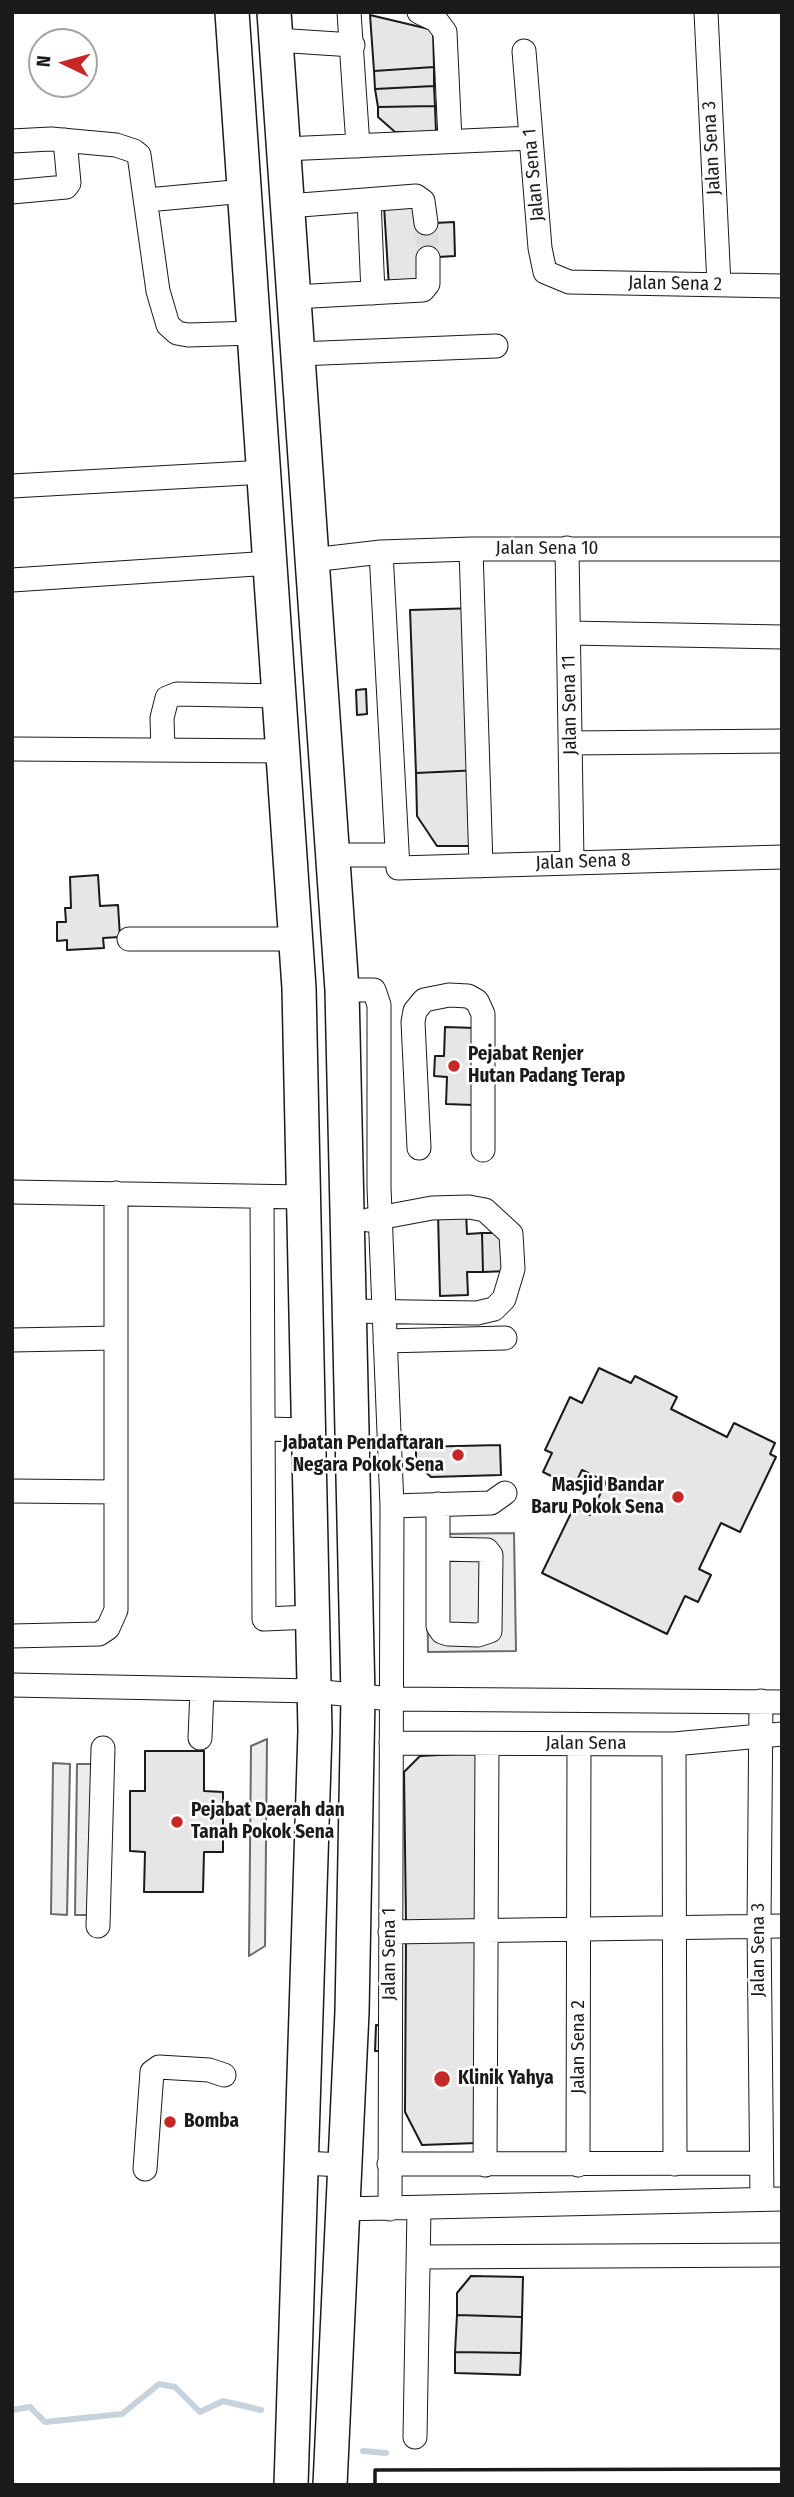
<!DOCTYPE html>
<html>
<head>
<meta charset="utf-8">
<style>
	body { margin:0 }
	#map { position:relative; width:794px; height:2497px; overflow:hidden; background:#fff; font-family:"Fira Sans Condensed",sans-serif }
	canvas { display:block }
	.frame { position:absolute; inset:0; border:14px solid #1a1a1a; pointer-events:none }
	.north { position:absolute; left:28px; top:28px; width:70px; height:70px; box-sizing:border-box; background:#fff; border:2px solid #a3a3a3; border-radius:50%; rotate:275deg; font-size:19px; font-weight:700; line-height:28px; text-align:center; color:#1a1a1a }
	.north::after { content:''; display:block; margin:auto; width:24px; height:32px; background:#c62828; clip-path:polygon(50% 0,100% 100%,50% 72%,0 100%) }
</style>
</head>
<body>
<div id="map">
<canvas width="794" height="2497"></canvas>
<div class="frame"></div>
<div class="north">N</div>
</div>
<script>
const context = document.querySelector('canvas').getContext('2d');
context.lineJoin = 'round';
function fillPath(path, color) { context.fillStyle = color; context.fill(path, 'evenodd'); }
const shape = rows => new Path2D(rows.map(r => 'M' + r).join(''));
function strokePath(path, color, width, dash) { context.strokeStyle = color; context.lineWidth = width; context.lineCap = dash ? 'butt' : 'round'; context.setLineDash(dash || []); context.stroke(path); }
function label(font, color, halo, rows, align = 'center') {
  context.font = font + ' "Fira Sans Condensed",sans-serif'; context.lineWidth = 5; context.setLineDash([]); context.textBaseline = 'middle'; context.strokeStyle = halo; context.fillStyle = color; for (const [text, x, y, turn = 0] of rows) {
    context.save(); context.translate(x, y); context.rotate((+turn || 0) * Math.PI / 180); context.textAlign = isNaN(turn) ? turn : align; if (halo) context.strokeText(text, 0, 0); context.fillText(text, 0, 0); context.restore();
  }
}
const parking = shape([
	[514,1533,516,1651,428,1652,427,1573,445,1534,514,1533],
	[267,1739,265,1946,249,1956,251,1746,267,1739],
	[53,1763,70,1764,67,1915,51,1914,53,1763],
	[77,1764,93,1764,91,1915,75,1915,77,1764]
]);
fillPath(parking, '#ededed');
strokePath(parking, '#6a6a6a', 2);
strokePath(shape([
	[12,2410,30,2407,45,2422,122,2414,159,2384,175,2387,200,2412,223,2401,261,2410],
	[363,2451,386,2453]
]), '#c6d2dc', 6);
const building = shape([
	[370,15,433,30,434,67,374,71,370,15],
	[434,67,434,86,375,89,374,71,434,67],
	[434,86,435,106,378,107,375,89,434,86],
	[435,106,436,132,395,132,378,117,378,107,435,106],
	[414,205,415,224,454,222,455,256,421,258,422,285,389,287,384,206,414,205],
	[477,608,481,770,416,773,410,610,477,608],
	[366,689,367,714,357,715,356,690,366,689],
	[481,770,482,846,437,846,417,816,416,773,481,770],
	[98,875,100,906,118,905,120,937,103,938,104,948,67,950,67,940,57,941,57,922,66,922,65,908,71,908,70,877,98,875],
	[445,1027,476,1028,473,1105,446,1104,447,1077,434,1076,435,1056,444,1056,445,1027],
	[466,1212,467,1234,482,1233,483,1272,467,1272,468,1295,440,1296,438,1213,466,1212],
	[482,1233,508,1233,509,1271,483,1272,482,1233],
	[599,1368,631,1383,635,1376,677,1397,671,1409,727,1437,734,1423,775,1443,770,1454,776,1457,740,1532,721,1523,699,1569,711,1575,698,1602,685,1596,667,1634,542,1573,574,1507,590,1515,606,1482,582,1470,574,1487,543,1472,552,1453,545,1450,570,1397,582,1403,599,1368],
	[500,1445,501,1475,431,1477,416,1463,416,1447,500,1445],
	[145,1751,204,1751,204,1791,223,1792,223,1852,204,1852,203,1892,144,1892,145,1852,130,1851,130,1791,145,1791,145,1751],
	[476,1753,478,1922,406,1923,404,1772,420,1756,476,1753],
	[476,1935,477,2143,422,2145,405,2112,406,1936,476,1935],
	[376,2025,386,2026,385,2051,375,2051,376,2025],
	[471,2276,523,2277,522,2317,457,2315,457,2293,471,2276],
	[457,2315,522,2317,521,2353,455,2352,457,2315],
	[455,2352,521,2353,520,2375,455,2373,455,2352]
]);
fillPath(building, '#e6e6e6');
strokePath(building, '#1a1a1a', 2);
strokePath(shape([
	[426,223,428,258]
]), '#ddd', 23, [23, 11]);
const minor = shape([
	[349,12,358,146],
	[419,12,436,20,445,32,450,140],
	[706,12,719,285],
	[276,40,353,45],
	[524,51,540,248,545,272,569,282,782,286],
	[12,141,51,139,116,145,134,151,139,155,158,291,168,325,177,333,188,335,255,333],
	[284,149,531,138],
	[12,192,66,187,69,183,65,140],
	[147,200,245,191],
	[369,200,373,293],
	[288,206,416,196,423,201,426,223],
	[294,297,423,290,428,284,428,258],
	[298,354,496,346],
	[12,486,265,472],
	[567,548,572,861],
	[471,549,481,866],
	[381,552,398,868,782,857],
	[312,560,381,552,471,549,782,549],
	[12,580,271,563],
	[569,633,782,637],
	[570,743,782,741],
	[12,749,284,751],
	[163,750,162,718,167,698,177,694,280,696],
	[332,855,396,855],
	[129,939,296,939],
	[342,990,374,990,379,1005,379,1187,392,1506,390,2209],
	[419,1148,413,1022,415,1011,424,1000,449,995,468,996,477,1001,483,1014,483,1150],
	[12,1192,303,1197],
	[262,1197,264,1619,312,1617],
	[348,1311,477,1313,494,1309,504,1299,513,1269,511,1234,485,1210,469,1207,432,1208,368,1220],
	[12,1340,116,1338],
	[385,1341,505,1338],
	[265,1429,308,1430],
	[12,1491,116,1492],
	[438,1504,438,1626,442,1632,448,1634,478,1635,490,1631,491,1555,487,1550,438,1549],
	[392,1506,491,1503,505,1493],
	[12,1636,99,1634,108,1628,116,1610,116,1193],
	[12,1685,314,1691,391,1699,782,1702],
	[761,1701,759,1925,762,2199],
	[200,1738,202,1689],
	[391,1743,674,1744,782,1734],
	[674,1744,675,2164],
	[98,1926,103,1748],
	[390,1932,782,1926],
	[302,2163,344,2165],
	[389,2164,760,2163],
	[485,2165,487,1744],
	[578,2165,579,1745],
	[145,2169,152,2072,159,2067,209,2070,224,2075],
	[342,2209,782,2199],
	[420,2257,782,2255],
	[415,2437,419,2209]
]);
const highway = shape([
	[232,12,299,988,315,1731,291,2485],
	[274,12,342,990,358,1697,352,2012,330,2485]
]);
strokePath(minor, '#1a1a1a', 25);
strokePath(highway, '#1a1a1a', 36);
strokePath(minor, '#fff', 23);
strokePath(highway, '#fff', 33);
strokePath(shape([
	[375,2485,375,2470,782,2469]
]), '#1a1a1a', 3.5);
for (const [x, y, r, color] of [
	[454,1066,7,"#c62828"],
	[458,1455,7,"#c62828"],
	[678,1497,7,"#c62828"],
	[177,1822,7,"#c62828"],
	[442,2079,9,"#c62828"],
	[170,2122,7,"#c62828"]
]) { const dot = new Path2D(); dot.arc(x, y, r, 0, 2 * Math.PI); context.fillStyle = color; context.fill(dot); strokePath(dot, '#fff', 2.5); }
label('19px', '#1a1a1a', '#fff', [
	["Jalan Sena 3",712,148,-93],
	["Jalan Sena 1",534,175,-95],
	["Jalan Sena 2",675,284,1],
	["Jalan Sena 10",547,549],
	["Jalan Sena 11",570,705,-91],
	["Jalan Sena 8",583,862,-2],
	["Jalan Sena",586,1744],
	["Jalan Sena 3",759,1950,-90],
	["Jalan Sena 1",390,1954,-90],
	["Jalan Sena 2",579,2047,-90]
]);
label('bold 19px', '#1a1a1a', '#fff', [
	["Pejabat Renjer",468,1055],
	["Hutan Padang Terap",468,1077],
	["Jabatan Pendaftaran",444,1444,"right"],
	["Negara Pokok Sena",444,1466,"right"],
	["Masjid Bandar",664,1486,"right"],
	["Baru Pokok Sena",664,1508,"right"],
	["Pejabat Daerah dan",191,1811],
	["Tanah Pokok Sena",191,1833],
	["Klinik Yahya",458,2079],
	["Bomba",184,2122]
], 'left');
</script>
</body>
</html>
